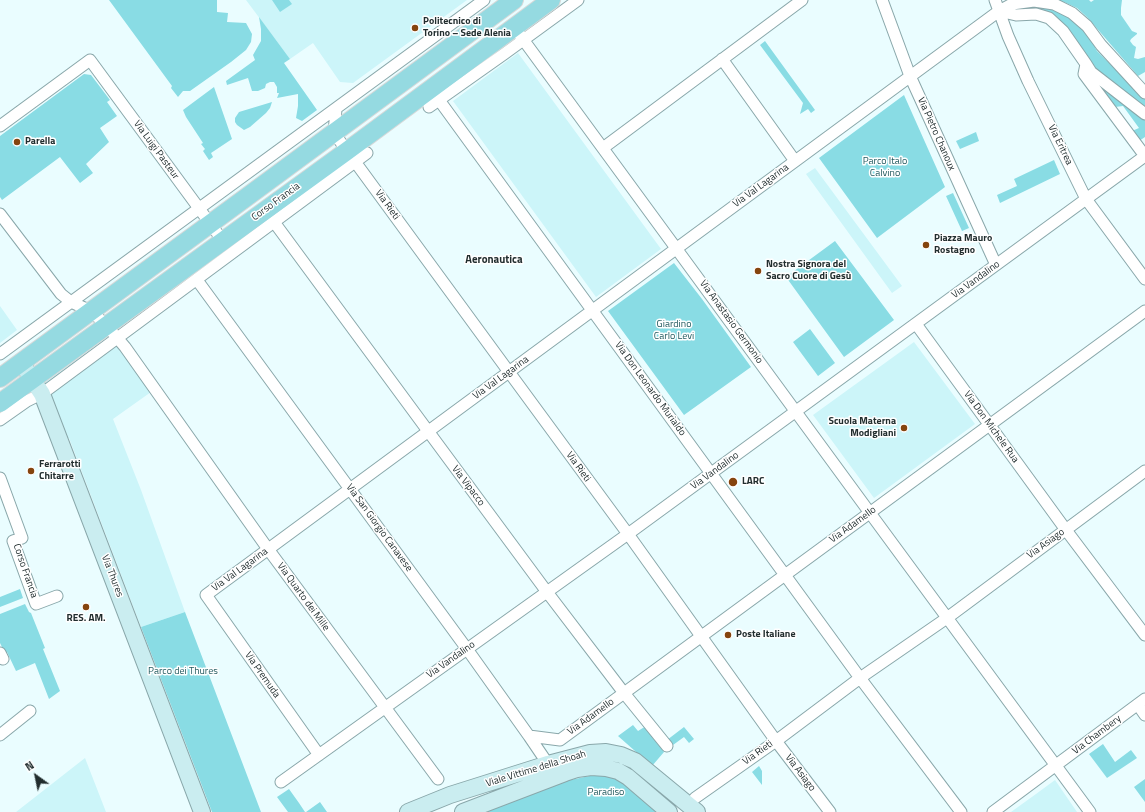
<!DOCTYPE html>
<html>
<head>
<meta charset="utf-8">
<style>
	body { margin:0 }
	#map { position:relative; width:1145px; height:812px; overflow:hidden; background:#eafdff; font-family:"Titillium Web",sans-serif }
	canvas { display:block }
	.north { position:absolute; left:16px; top:756px; width:40px; height:40px; -webkit-text-stroke:3px #fff; paint-order:stroke; rotate:327deg; font-size:11px; font-weight:700; line-height:16px; text-align:center; color:#212d2e }
	.north::after { content:''; display:block; margin:auto; width:14px; height:18px; background:#212d2e; clip-path:polygon(50% 0,100% 100%,50% 72%,0 100%) }
</style>
</head>
<body>
<div id="map">
<canvas width="1145" height="812"></canvas>
<div class="north">N</div>
</div>
<script>
const context = document.querySelector('canvas').getContext('2d');
context.lineJoin = 'round';
function fillPath(path, color) { context.fillStyle = color; context.fill(path, 'evenodd'); }
const shape = rows => new Path2D(rows.map(r => 'M' + r).join(''));
function strokePath(path, color, width, dash) { context.strokeStyle = color; context.lineWidth = width; context.lineCap = dash ? 'butt' : 'round'; context.setLineDash(dash || []); context.stroke(path); }
function label(font, color, halo, rows, align = 'center') {
  context.font = font + ' "Titillium Web",sans-serif'; context.lineWidth = 3; context.setLineDash([]); context.textBaseline = 'middle'; context.strokeStyle = halo; context.fillStyle = color; for (const [text, x, y, turn = 0] of rows) {
    context.save(); context.translate(x, y); context.rotate((+turn || 0) * Math.PI / 180); context.textAlign = isNaN(turn) ? turn : align; if (halo) context.strokeText(text, 0, 0); context.fillText(text, 0, 0); context.restore();
  }
}
fillPath(shape([
	[246,0,467,0,353,83,340,82,313,43,290,59],
	[518,53,661,249,596,297,453,101],
	[815,168,902,286,892,293,806,174],
	[0,306,17,330,0,343],
	[104,329,151,392,113,419,141,490,185,612,141,627,69,438,62,440,35,379],
	[914,342,975,424,874,498,813,415],
	[85,758,106,812,16,812],
	[1055,780,1077,812,1011,812,1036,794]
]), '#ccf5f9');
fillPath(shape([
	[109,0,217,0,217,12,228,13,227,22,246,23,252,34,251,42,246,50,231,62,190,91,183,91,178,97,171,88,172,86],
	[272,0,289,0,292,4,280,12],
	[1056,0,1089,0,1091,2,1094,0,1122,0,1121,8,1121,15,1132,31,1137,33,1137,34,1131,39,1130,41,1133,45,1136,47,1134,58,1138,59,1145,57,1145,72,1138,76,1087,17,1077,8,1064,2],
	[1028,5,1048,7,1062,12,1085,29,1097,51,1145,99,1145,108,1098,72,1068,29,1054,16,1041,9,1036,8,1019,9,1018,7],
	[259,17,290,59,284,63,317,110,302,121,296,118,298,106,298,94,277,98,279,93,277,93,277,87,274,82,270,82,266,84,265,88,258,91,252,91,248,78,227,85,226,81,255,60,253,55,261,41,261,29],
	[765,41,815,110,811,113,808,109,800,114,803,103,760,45],
	[84,74,91,75,110,100,107,102,117,116,100,128,109,142,86,164,93,173,80,183,60,157,2,200,0,197,0,136],
	[1094,79,1145,117,1145,137,1139,141,1132,131,1139,128,1123,106,1115,107],
	[214,87,232,139,211,153,213,157,209,160,203,151,205,149,201,144,203,143,186,117,183,110],
	[904,95,945,187,877,238,819,158],
	[272,102,270,108,266,113,250,127,244,130,237,125,235,122,235,118,239,112],
	[976,132,979,141,960,149,956,141],
	[1054,160,1060,174,1000,203,997,195,1017,186,1014,179],
	[953,193,969,228,962,231,946,196],
	[835,241,894,320,844,357,786,277],
	[674,263,702,299,751,367,684,415,608,311],
	[810,329,835,363,818,376,793,342],
	[20,589,23,598,0,607,0,597],
	[25,604,29,612,31,613,45,648,43,649,60,691,49,699,35,663,16,671,7,652,5,653,0,643,0,614],
	[185,612,261,812,212,812,141,627],
	[633,725,638,731,646,726,664,752,652,766,618,736],
	[684,727,694,739,689,743,684,737,673,745,667,740],
	[1103,744,1115,762,1131,750,1137,758,1107,778,1089,754],
	[759,766,762,771,762,785,752,772],
	[609,772,663,812,480,812,565,781],
	[1145,779,1145,802,1134,787],
	[289,789,299,803,305,812,288,812,277,797],
	[320,802,327,812,306,812]
]), '#89dce4');
const street = shape([
	[882,0,910,76,996,265],
	[995,0,1008,36,1028,81,1086,199,1145,279],
	[999,11,1016,15,1036,14,1049,18,1063,31,1086,64,1084,74,1145,156],
	[514,27,870,513,1090,812],
	[722,59,795,161],
	[1086,64,1091,72,1145,114],
	[439,100,860,678,961,812],
	[429,107,504,54,578,0],
	[336,109,334,133,509,372,628,534,776,741,830,812],
	[0,126,90,60,223,241],
	[603,148,802,0],
	[0,214,61,294,71,302,91,311,107,326,125,347,268,549,438,779],
	[274,222,428,431,547,592,624,693,667,746],
	[197,280,467,649,529,736,548,764,552,768],
	[916,324,1066,530,1145,635],
	[0,354,484,0],
	[0,420,27,401,43,393,367,153],
	[0,478,22,538,13,541,36,604,57,596],
	[0,653,3,659],
	[1138,705,1145,715],
	[0,735,30,711],
	[529,736,560,740,1145,311],
	[319,755,206,595,999,11,1012,4,1034,1,1054,4,1072,13,1087,26,1101,45,1145,93],
	[281,782,628,534,1145,156],
	[695,798,776,741,860,678,947,618,1145,471],
	[993,812,1145,699]
]);
const secondary = shape([
	[21,362,42,394,202,812],
	[408,812,450,795,548,764,590,753,606,752,621,755,635,761,697,812],
	[463,812,565,773,577,769,591,767,606,768,618,771,628,777,669,812]
]);
const primary = shape([
	[0,378,244,199,514,0],
	[0,403,347,151,551,0]
]);
strokePath(street, '#89a7aa', 13);
strokePath(secondary, '#89a7aa', 18);
strokePath(primary, '#d7d9d9', 20);
strokePath(street, '#fff', 11);
strokePath(secondary, '#caedf0', 16);
strokePath(primary, '#95dae1', 18);
for (const [x, y, r, color] of [
	[415,28,4,"#85440e"],
	[17,142,4,"#85440e"],
	[926,245,4,"#85440e"],
	[758,271,4,"#85440e"],
	[904,428,4,"#85440e"],
	[31,471,4,"#85440e"],
	[733,482,5,"#85440e"],
	[86,607,4,"#85440e"],
	[728,635,4,"#85440e"]
]) { const dot = new Path2D(); dot.arc(x, y, r, 0, 2 * Math.PI); context.fillStyle = color; context.fill(dot); strokePath(dot, '#fff', 1.5); }
label('bold 10px', '#212d2e', '#fff', [
	["Politecnico di",423,22],
	["Torino – Sede Alenia",423,34],
	["Parella",25,142],
	["Piazza Mauro",934,239],
	["Rostagno",934,251],
	["Nostra Signora del",766,265],
	["Sacro Cuore di Gesù",766,277],
	["Scuola Materna",896,422,"right"],
	["Modigliani",896,434,"right"],
	["Ferrarotti",39,465],
	["Chitarre",39,477],
	["LARC",742,482],
	["RES. AM.",86,619,"center"],
	["Poste Italiane",736,635]
], 'left');
label('10px', '#212d2e', '#fff', [
	["Via Pietro Chanoux",936,134,66],
	["Via Eritrea",1060,145,64],
	["Via Luigi Pasteur",156,150,54],
	["Via Val Lagarina",761,186,-36],
	["Corso Francia",276,202,-36],
	["Via Rieti",387,205,54],
	["Via Vandalino",976,280,-36],
	["Via Anastasio Germonio",731,322,54],
	["Via Val Lagarina",501,378,-36],
	["Via Don Leonardo Murialdo",650,389,54],
	["Via Don Michele Rua",991,427,54],
	["Via Rieti",578,467,54],
	["Via Vandalino",715,471,-36],
	["Via Vipacco",468,486,53],
	["Via Adamello",853,525,-36],
	["Via San Giorgio Canavese",379,528,54],
	["Via Asiago",1046,544,-36],
	["Via Val Lagarina",240,570,-36],
	["Corso Francia",25,571,71],
	["Via Thures",112,576,69],
	["Via Quarto dei Mille",303,597,54],
	["Via Vandalino",451,660,-35],
	["Via Premuda",262,675,55],
	["Via Adamello",591,717,-36],
	["Via Chambery",1097,735,-37],
	["Via Rieti",758,753,-36],
	["Viale Vittime della Shoah",536,769,-17],
	["Via Asiago",800,773,53]
]);
label('10px', '#21595e', '#fff', [
	["Parco Italo",885,162],
	["Calvino",885,174],
	["Giardino",674,325],
	["Carlo Levi",674,337],
	["Parco dei Thures",183,672],
	["Paradiso",606,793]
]);
label('bold 11px', '#212d2e', '#fff', [
	["Aeronautica",494,260]
]);
</script>
</body>
</html>
